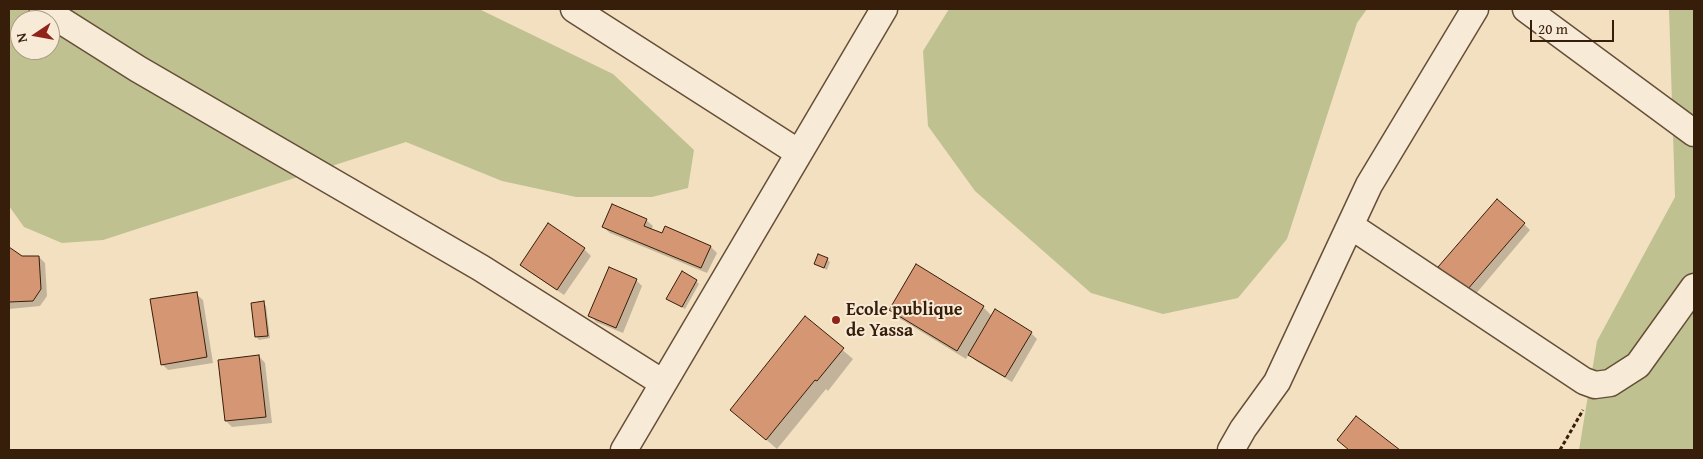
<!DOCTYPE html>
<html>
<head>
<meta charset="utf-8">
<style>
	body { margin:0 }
	#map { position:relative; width:1703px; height:459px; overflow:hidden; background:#f3e0c1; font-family:"Gentium Book Plus",serif }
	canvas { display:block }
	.frame { position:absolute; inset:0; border:10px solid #371e0a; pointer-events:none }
	.north { position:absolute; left:10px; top:10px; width:50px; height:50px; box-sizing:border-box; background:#f7ebd7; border:1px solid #aa9985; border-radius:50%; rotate:258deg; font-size:14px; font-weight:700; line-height:20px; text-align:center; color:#371e0a }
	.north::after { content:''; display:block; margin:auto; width:18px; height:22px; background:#8f2418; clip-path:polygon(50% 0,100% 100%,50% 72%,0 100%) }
	.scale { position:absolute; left:1530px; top:20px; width:84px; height:22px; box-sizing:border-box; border:2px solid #371e0a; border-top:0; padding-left:6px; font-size:15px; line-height:18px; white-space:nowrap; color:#371e0a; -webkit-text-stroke:4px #f7ebd7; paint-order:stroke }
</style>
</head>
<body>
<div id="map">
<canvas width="1703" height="459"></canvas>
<div class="frame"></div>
<div class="north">N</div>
<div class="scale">20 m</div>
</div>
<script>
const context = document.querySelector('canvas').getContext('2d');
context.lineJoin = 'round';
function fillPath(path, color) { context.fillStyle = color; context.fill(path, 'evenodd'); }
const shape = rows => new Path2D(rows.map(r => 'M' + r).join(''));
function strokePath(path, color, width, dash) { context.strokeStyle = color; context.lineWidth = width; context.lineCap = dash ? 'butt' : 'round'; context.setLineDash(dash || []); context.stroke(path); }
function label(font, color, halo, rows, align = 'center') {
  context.font = font + ' "Gentium Book Plus",serif'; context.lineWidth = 4; context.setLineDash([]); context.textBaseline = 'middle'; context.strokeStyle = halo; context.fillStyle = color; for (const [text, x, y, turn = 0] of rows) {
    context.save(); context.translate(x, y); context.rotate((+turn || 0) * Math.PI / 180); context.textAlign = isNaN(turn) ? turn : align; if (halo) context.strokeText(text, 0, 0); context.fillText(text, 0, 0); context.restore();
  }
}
fillPath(shape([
	[9,9,479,9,613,74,694,150,688,188,652,197,576,197,502,181,406,142,103,240,62,243,24,227,9,206],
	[20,20,50,20,50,50,20,50],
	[949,9,1367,9,1357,23,1287,239,1238,298,1163,314,1091,293,975,191,928,126,923,51],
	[1669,9,1694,9,1694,450,1579,450,1597,341,1675,197]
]), '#bfc190');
fillPath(shape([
	[646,220,653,226,651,230,663,235,666,228,711,247,717,253,707,273,610,233,603,227],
	[1524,224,1530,230,1474,296,1446,273],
	[549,225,584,249,591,256,564,295,528,271,522,265],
	[9,249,22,258,39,257,45,263,47,296,40,306,9,309],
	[827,259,830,262,827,270,815,264],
	[636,280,642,286,623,333,596,322,590,315],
	[696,281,699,284,685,309,668,299],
	[196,294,203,300,213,363,168,370,162,364],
	[263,303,266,306,270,338,259,340,256,336],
	[983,307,992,316,1031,333,1037,339,1012,382,976,361,969,354,966,359,899,318,890,310],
	[805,318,853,359,828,391,826,389,777,449,732,410],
	[259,356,265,363,272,423,232,427,226,421]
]), '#0003');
const building = shape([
	[1497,199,1525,223,1467,290,1438,267,1497,199],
	[612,204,647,219,644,226,662,233,665,226,711,246,701,268,602,227,612,204],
	[548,223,585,248,557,290,520,265,548,223],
	[9,247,22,256,39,256,41,289,33,301,9,302,9,247],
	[818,254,828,258,824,268,814,264,818,254],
	[916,264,984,306,957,351,889,310,916,264],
	[609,267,637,279,616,328,588,316,609,267],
	[682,271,697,280,682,307,666,299,682,271],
	[197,292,207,357,161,365,150,299,197,292],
	[264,301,268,336,255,337,251,303,264,301],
	[995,309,1032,332,1005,377,968,355,995,309],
	[805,316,844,348,817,381,815,380,766,440,730,410,805,316],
	[259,355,266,417,225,421,218,360,259,355],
	[1356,416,1400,450,1349,450,1337,440,1356,416]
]);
fillPath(building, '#d49673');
strokePath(building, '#371e0a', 1);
const minor = shape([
	[43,9,138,69,481,268,663,383],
	[574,9,799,153],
	[1526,9,1694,133],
	[1351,226,1584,381,1595,385,1610,383,1638,365,1694,287],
	[624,450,884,9],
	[1231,450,1243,429,1277,382,1369,185,1475,9]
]);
strokePath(minor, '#664e38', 29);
strokePath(shape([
	[1560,450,1583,410]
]), '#371e0a', 3, [4, 2.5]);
strokePath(minor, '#f7ebd7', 26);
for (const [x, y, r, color] of [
	[836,320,5,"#8f2418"]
]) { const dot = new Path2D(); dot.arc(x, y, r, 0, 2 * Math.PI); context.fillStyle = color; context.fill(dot); strokePath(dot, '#f7ebd7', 2); }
label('bold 18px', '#371e0a', '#f7ebd7', [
	["Ecole publique",846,310],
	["de Yassa",846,331]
], 'left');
</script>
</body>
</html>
